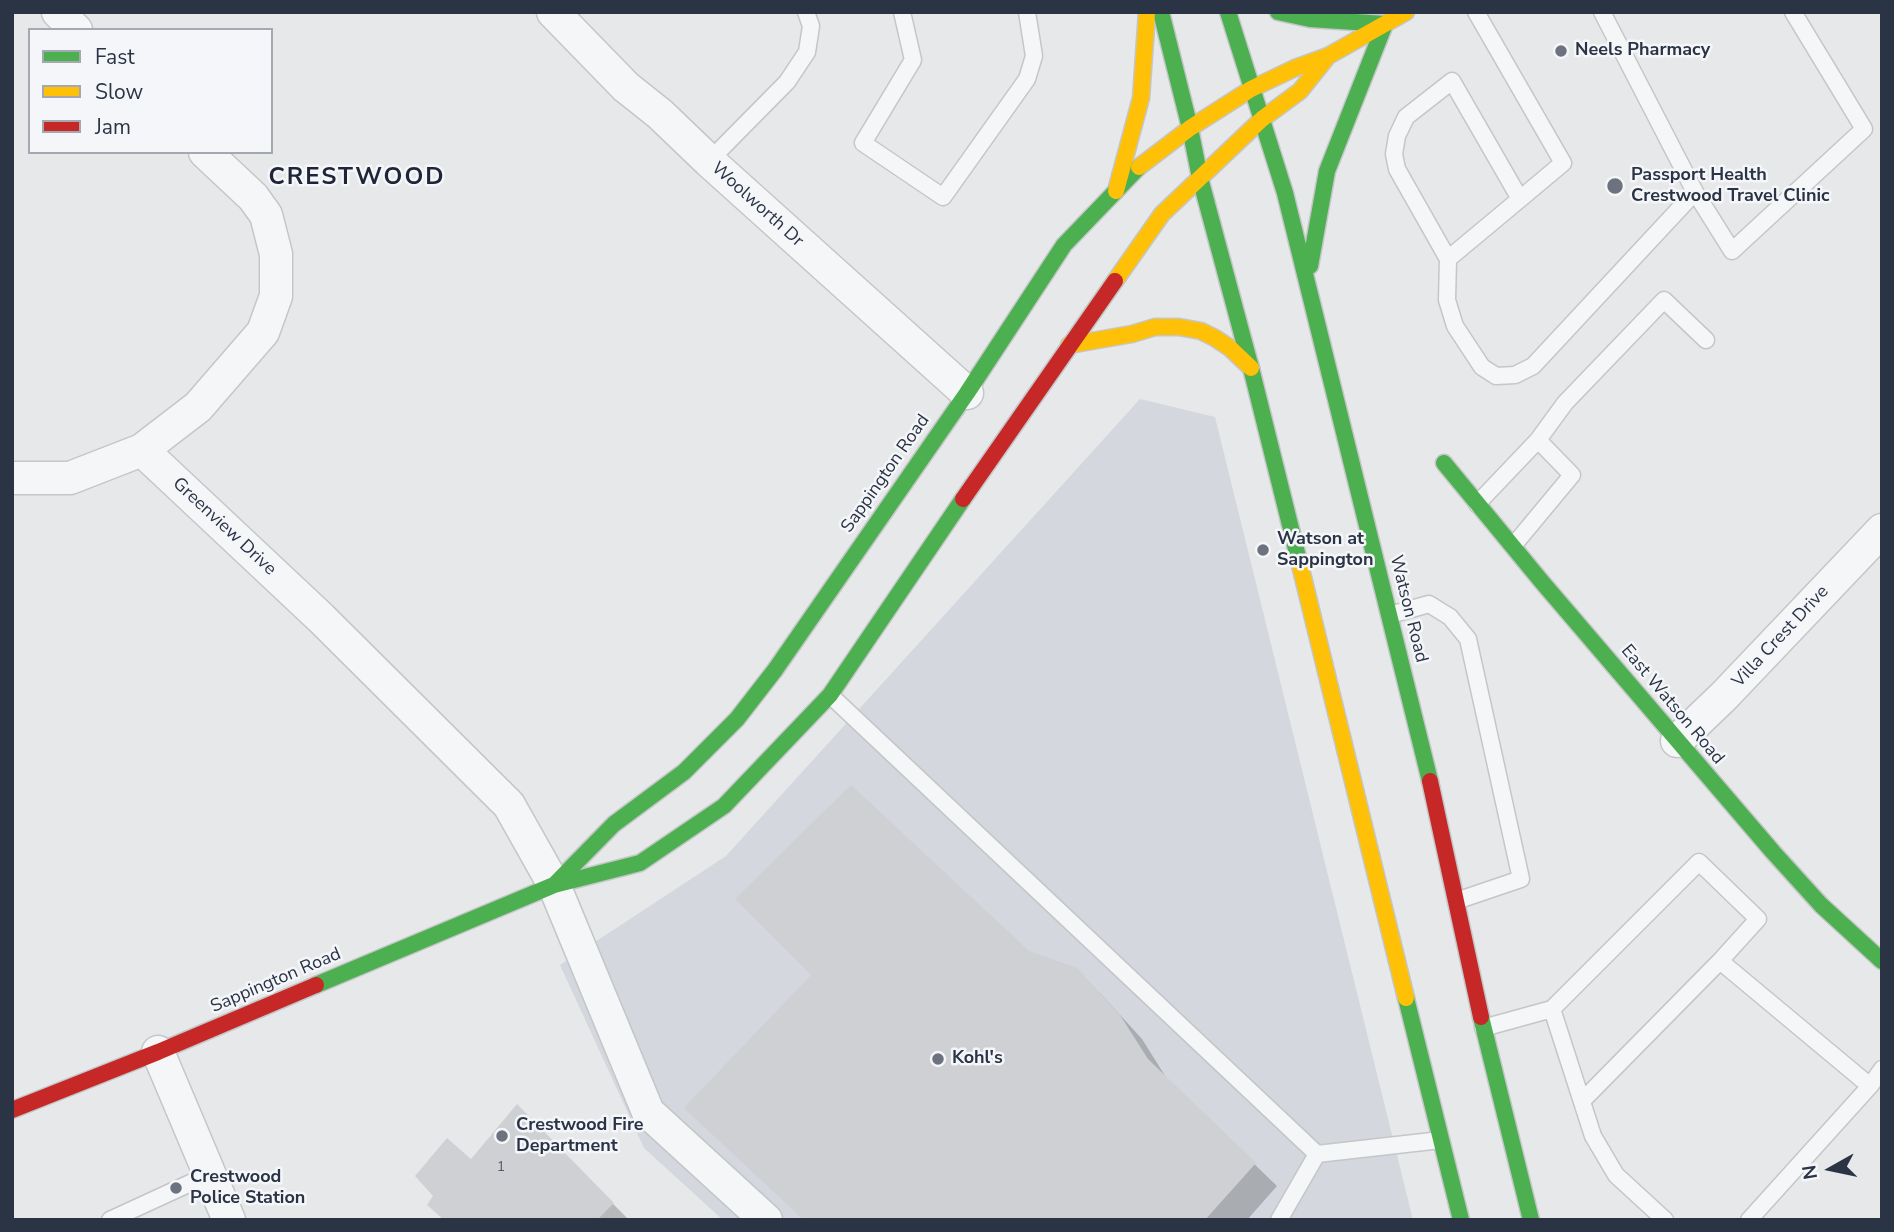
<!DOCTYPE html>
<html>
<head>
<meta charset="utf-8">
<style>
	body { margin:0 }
	#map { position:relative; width:1894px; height:1232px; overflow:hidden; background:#e6e8ea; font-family:"Nunito Sans",sans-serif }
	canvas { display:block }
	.frame { position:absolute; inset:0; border:14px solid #2b3445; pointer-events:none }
	.legend { position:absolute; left:28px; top:28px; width:245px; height:126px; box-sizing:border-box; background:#f4f6f9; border:2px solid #a4a8b1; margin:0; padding:9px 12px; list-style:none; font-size:21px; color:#2b3445 }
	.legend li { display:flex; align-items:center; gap:14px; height:35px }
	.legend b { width:35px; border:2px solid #a4a8b1 }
	.north { position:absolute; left:1796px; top:1134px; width:70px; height:70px; -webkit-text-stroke:5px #f4f6f9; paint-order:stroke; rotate:261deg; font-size:19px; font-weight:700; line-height:28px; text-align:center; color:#2b3445 }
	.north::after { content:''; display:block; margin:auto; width:24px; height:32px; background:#2b3445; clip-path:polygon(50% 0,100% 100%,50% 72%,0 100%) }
</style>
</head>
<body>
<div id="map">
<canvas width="1894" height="1232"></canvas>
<div class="frame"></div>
<ul class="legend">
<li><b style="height:9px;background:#4caf50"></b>Fast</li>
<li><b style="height:9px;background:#ffc107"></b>Slow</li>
<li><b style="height:9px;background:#c62828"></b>Jam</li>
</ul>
<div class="north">N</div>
</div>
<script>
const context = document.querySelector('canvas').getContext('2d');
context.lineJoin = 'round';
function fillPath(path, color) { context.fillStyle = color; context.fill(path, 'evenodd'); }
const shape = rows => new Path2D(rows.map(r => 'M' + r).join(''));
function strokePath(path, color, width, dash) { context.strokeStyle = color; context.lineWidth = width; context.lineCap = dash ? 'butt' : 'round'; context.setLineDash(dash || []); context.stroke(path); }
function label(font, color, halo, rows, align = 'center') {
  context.font = font + ' "Nunito Sans",sans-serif'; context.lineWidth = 5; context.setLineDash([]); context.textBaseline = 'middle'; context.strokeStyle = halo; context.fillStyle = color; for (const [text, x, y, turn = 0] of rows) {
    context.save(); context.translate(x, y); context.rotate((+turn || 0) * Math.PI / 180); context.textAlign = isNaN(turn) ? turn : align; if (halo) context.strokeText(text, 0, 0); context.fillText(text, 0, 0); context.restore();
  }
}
fillPath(shape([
	[1140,399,1215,417,1413,1220,723,1220,644,1148,560,965,726,856]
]), '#d4d7dd');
fillPath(shape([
	[1028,953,1100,993,1142,1039,1169,1082,1277,1186,1247,1220,805,1220],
	[517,1107,629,1220,445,1220,471,1162]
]), '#0003');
fillPath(shape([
	[851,785,1029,951,1077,968,1120,1015,1148,1059,1256,1163,1205,1220,804,1220,684,1108,811,975,735,899],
	[517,1104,614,1203,597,1220,444,1220,427,1205,433,1196,415,1176,447,1138,471,1159]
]), '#ced0d3');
const lane = shape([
	[902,12,913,60,863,143,943,197,1027,79,1034,56,1027,12],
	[1476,12,1563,163,1520,199,1448,259,1397,169,1394,154,1397,136,1406,117,1452,81,1520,199],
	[1602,12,1695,192,1732,251,1864,129,1793,12],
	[709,161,787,82,807,52,811,26,806,12],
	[1448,259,1447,300,1455,326,1482,367,1496,376,1515,375,1533,366,1695,192],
	[1538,440,1565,403,1664,300,1706,340],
	[1477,504,1538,440,1572,475,1513,546],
	[1390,615,1429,604,1450,617,1468,639,1521,879,1456,901],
	[830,695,1317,1154,1441,1140],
	[1720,961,1870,1086],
	[1552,1009,1699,862,1758,919,1720,961,1582,1101],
	[1483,1028,1552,1009,1593,1136,1616,1175,1665,1220],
	[110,1220,210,1174],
	[1279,1220,1317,1154],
	[1749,1220,1870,1086,1882,1069]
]);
const street = shape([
	[58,12,76,30],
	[553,12,626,87,660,114,709,161,967,393],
	[205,152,253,197,266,215,276,254,276,296,263,332,198,407,142,450,321,618,509,805,554,885,648,1112,766,1220],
	[12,478,70,478,142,450],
	[1677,741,1724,696,1882,530],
	[158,1052,229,1220]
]);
const fast = shape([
	[1161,12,1190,128,1200,178,1251,368,1300,565],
	[1228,12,1285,193,1430,781],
	[1278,12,1310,19,1385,24,1327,171,1310,266],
	[1444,463,1542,582,1773,852,1821,905,1882,961],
	[555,884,614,824,684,772,737,719,775,670,967,393,1064,245,1139,167],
	[316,985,554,885,640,863,724,806,830,695,963,499],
	[1406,998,1461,1220],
	[1481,1017,1531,1220]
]);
const slow = shape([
	[1139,167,1190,128,1251,89,1295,68,1328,56,1406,12],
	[1116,191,1141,98,1147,12],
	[1115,281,1162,214,1262,119,1300,91,1328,56],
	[1069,345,1132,334,1155,327,1179,327,1201,331,1215,338,1230,348,1251,368],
	[1300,565,1406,998]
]);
const jam = shape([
	[963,499,1115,281],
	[1430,781,1481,1017],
	[12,1110,158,1052,316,985]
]);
strokePath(lane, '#c4c6c8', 19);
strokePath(street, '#c4c6c8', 35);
strokePath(fast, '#c4c6c8', 19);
strokePath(slow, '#c4c6c8', 19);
strokePath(jam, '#c4c6c8', 19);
strokePath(lane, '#f5f6f7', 16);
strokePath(street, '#f5f6f7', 32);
strokePath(fast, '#4caf50', 16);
strokePath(slow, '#ffc107', 16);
strokePath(jam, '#c62828', 16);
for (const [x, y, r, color] of [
	[1561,51,7,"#6c737f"],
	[1615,186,9,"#6c737f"],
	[1263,550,7,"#6c737f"],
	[938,1059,7,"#6c737f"],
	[502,1136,7,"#6c737f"],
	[176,1188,7,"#6c737f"]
]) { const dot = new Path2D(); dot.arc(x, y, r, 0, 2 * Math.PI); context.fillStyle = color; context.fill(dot); strokePath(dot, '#f4f6f9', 2.5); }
label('14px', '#545c69', null, [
	["1",501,1168]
]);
label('bold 18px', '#2b3445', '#f4f6f9', [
	["Neels Pharmacy",1575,51],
	["Passport Health",1631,176],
	["Crestwood Travel Clinic",1631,197],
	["Watson at",1277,540],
	["Sappington",1277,561],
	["Kohl's",952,1059],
	["Crestwood Fire",516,1126],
	["Department",516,1147],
	["Crestwood",190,1178],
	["Police Station",190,1199]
], 'left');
label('18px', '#2b3445', '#f4f6f9', [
	["Woolworth Dr",757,205,42],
	["Sappington Road",886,474,-55],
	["Greenview Drive",224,527,43],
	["Watson Road",1408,609,76],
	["Villa Crest Drive",1781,637,-47],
	["East Watson Road",1672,705,50],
	["Sappington Road",276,981,-23]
]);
context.letterSpacing = '2px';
label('bold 24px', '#1d2536', '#f4f6f9', [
	["CRESTWOOD",357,178]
]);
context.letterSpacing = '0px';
</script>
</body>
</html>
